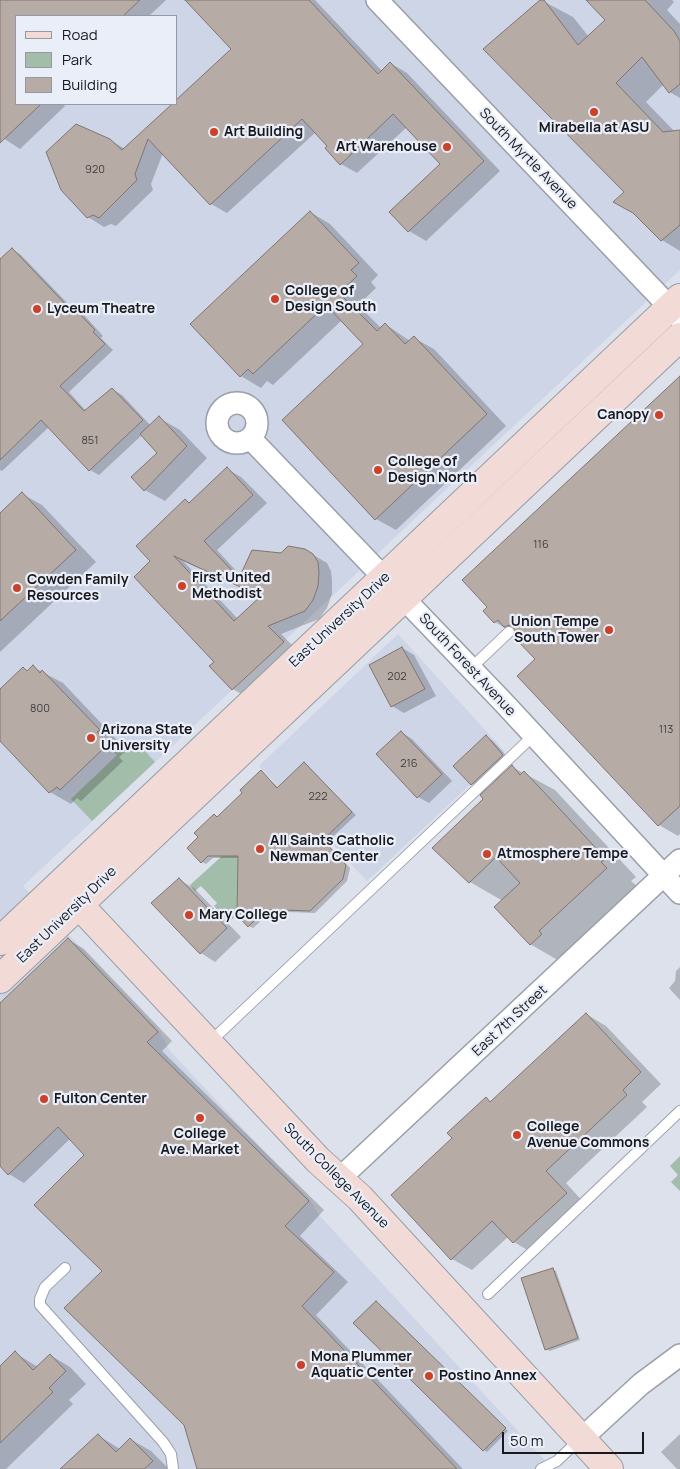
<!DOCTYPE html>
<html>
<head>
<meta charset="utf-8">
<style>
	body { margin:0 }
	#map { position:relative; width:680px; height:1469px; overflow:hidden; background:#dce1eb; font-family:Manrope,sans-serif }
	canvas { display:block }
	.legend { position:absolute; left:15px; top:15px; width:162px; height:90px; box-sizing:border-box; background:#e9eef9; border:1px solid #9599a1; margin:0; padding:6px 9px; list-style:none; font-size:15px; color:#18191d }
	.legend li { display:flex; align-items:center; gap:10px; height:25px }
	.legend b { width:25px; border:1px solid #9599a1 }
	.scale { position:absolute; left:502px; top:1432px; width:142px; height:22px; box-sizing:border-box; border:2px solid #18191d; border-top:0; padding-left:6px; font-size:15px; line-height:18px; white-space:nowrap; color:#18191d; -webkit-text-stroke:4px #e9eef9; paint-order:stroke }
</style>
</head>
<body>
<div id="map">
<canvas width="680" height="1469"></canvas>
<ul class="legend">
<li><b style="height:6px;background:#f2dbd6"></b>Road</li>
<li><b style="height:14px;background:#a3bdab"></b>Park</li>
<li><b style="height:14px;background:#b7aba6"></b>Building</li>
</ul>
<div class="scale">50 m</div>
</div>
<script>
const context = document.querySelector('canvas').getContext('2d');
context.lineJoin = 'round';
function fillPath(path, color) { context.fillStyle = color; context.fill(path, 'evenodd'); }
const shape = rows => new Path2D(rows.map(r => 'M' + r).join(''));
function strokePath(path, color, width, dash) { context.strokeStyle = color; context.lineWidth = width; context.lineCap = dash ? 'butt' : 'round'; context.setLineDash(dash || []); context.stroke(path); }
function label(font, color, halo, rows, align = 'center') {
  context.font = font + ' Manrope,sans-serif'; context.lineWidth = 4.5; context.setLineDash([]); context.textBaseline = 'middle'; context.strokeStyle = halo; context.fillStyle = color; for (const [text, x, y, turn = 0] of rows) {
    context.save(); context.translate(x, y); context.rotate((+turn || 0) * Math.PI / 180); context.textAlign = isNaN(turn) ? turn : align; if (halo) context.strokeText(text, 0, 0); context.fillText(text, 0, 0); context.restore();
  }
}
fillPath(shape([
	[0,0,680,0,680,270,23,886,159,1031,170,1051,310,1200,319,1215,552,1468,551,1469,0,1469],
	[16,16,176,16,176,104,16,104],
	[398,634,505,752,367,881,259,766]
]), '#cdd5e6');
fillPath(shape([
	[124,741,137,742,155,762,92,821,71,799,117,755,113,751],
	[222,856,238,856,237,915,229,922,214,906,217,903,201,886,195,891,190,885],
	[680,1156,680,1191,671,1182,678,1175,670,1166]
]), '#a3bdab');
fillPath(shape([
	[0,0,166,0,149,16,16,16,16,104,63,104,65,106,20,149,0,136],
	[187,0,315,0,382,71,390,63,407,73,500,171,426,241,409,231,391,212,442,164,407,127,357,173,341,164,316,132,227,213,211,204,163,153,151,184,153,190,116,226,111,224,104,227,88,217,110,140,125,149,176,104,233,49],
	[541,0,573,17,589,37,607,20,588,0,672,0,674,2,667,10,680,24,680,98,670,92,664,84,646,102,675,132,680,132,680,251,662,240,626,192],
	[310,212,330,224,378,275,371,282,376,288,358,305,381,328,385,324,410,341,414,338,434,349,506,426,396,530,376,519,365,344,342,320,273,385,267,381,261,388,241,376],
	[12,249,21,255,74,310,84,315,103,336,101,338,113,350,69,392,86,411,112,389,122,395,151,426,159,418,180,430,207,458,165,501,145,490,159,453,142,435,99,475,90,470,49,427,2,471,0,470,0,261],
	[680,380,680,834,678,836,659,825,519,676,536,659,515,631,513,633,495,622],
	[227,469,241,477,267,503,217,550,241,576,282,555,305,550,327,563,331,571,332,581,332,594,327,608,319,619,281,634,297,650,246,697,233,689,152,562,185,500,191,503],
	[183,561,262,597,238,619],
	[22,494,42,505,96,562,0,652,0,514],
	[402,648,414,655,436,696,404,713,392,706],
	[33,667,63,683,119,742,117,744,125,752,119,757,123,761,81,801,77,798,71,804,50,792,0,740,0,691,23,669,28,671],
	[401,732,412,739,452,781,429,803,418,797],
	[486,737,493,741,510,760,479,789,472,784,454,766],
	[304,764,356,815,326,843,350,868,347,881,315,913,261,911,261,921,253,928,249,926,239,858,213,858,206,864,202,862,218,818,244,793,261,772,279,788],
	[512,767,555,790,636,877,631,881,637,886,569,949,572,952,561,962,530,944,503,901,470,882,485,799],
	[179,880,194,888,241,937,215,962,201,953],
	[69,940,84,949,172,1041,162,1051,324,1210,300,1236,348,1282,316,1315,463,1469,198,1469,185,1424,103,1271,86,1155,71,1138,24,1183,9,1174,0,1165,0,1005],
	[680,967,680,1000,669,988,675,981,676,971],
	[586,1014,606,1026,661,1084,642,1102,647,1107,566,1183,586,1205,534,1254,514,1242,508,1237,472,1270,452,1259,453,1138,486,1099,492,1102],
	[552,1269,556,1271,580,1340,550,1351,546,1349],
	[376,1302,508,1431,487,1452,484,1450],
	[15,1353,38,1367,50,1355,70,1367,86,1384,69,1400,73,1404,6,1469,0,1469,0,1367],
	[680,1434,680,1469,677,1469,661,1452],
	[99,1436,120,1449,130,1439,151,1451,169,1469,62,1469]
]), '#0003');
const building = shape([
	[0,0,140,0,123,16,16,16,16,104,41,104,0,143,0,0],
	[185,0,309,0,378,74,390,62,484,161,408,232,389,212,440,164,393,114,340,165,325,148,327,146,302,119,210,205,148,139,135,174,137,180,99,218,93,215,87,218,61,190,46,152,76,124,110,139,122,150,172,104,176,104,176,100,231,49,185,0],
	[540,0,544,0,578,45,605,20,586,0,645,0,674,31,680,41,680,84,669,93,642,57,616,83,663,132,680,130,680,225,661,241,633,213,613,202,624,192,483,49,540,0],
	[310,211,359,263,351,270,357,276,339,293,377,331,385,323,405,344,414,336,487,414,375,520,282,420,363,344,326,305,253,374,248,369,240,377,190,324,310,211],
	[12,248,71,310,74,308,95,330,93,332,105,344,60,386,84,411,112,388,143,420,89,471,41,420,0,460,0,259,12,248],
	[680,376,680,806,658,826,517,676,535,659,514,637,514,628,510,625,504,627,498,620,494,623,483,611,487,607,462,580,680,376],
	[159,416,187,446,144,491,131,477,157,453,140,434,159,416],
	[227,467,253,495,204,541,239,578,252,550,281,553,288,546,305,549,313,554,318,562,319,573,318,586,313,600,305,611,268,626,284,642,232,690,209,666,214,662,134,577,150,561,136,546,185,499,189,503,227,467],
	[174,556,236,585,261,596,234,621,174,556],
	[22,492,76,550,0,621,0,513,22,492],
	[402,647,425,689,391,707,369,665,402,647],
	[33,665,40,673,42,670,100,730,97,732,105,740,100,745,103,749,60,790,57,787,49,793,0,741,0,689,23,667,27,671,33,665],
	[401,731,442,774,417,798,376,754,401,731],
	[486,735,503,755,471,785,453,766,486,735],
	[304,762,352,812,323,840,346,865,343,879,310,911,257,909,257,918,248,927,237,915,238,856,208,856,201,863,187,848,198,837,194,833,214,814,217,817,242,793,240,790,261,770,277,788,304,762],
	[512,765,520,775,524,771,557,806,606,859,601,862,607,868,539,931,542,934,530,945,494,907,520,883,496,857,469,883,432,848,483,799,480,795,512,765],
	[179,878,227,928,200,954,151,903,179,878],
	[68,938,158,1032,147,1042,309,1201,285,1226,334,1272,302,1306,457,1469,197,1469,184,1425,64,1308,102,1271,34,1205,84,1155,58,1127,8,1175,0,1166,0,1003,68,938],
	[586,1013,641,1072,623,1090,627,1095,546,1171,567,1193,513,1243,492,1221,451,1260,391,1195,452,1138,447,1133,486,1097,490,1102,586,1013],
	[553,1268,578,1338,545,1350,521,1278,553,1268],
	[376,1301,506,1428,483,1451,353,1323,376,1301],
	[15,1351,33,1370,50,1354,66,1371,49,1388,53,1392,0,1443,0,1366,15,1351],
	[98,1434,116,1452,130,1438,153,1461,144,1469,60,1469,98,1434]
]);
fillPath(building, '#b7aba6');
strokePath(building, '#807571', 1);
const lane = shape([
	[470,669,509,632],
	[209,1043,533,736],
	[65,1268,45,1287,40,1299,40,1305,163,1442,171,1454,173,1469],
	[488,1294,680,1111],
	[541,1469,557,1461,580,1439]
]);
const street = shape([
	[377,0,680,318],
	'217 423a20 20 0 1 1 40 0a20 20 0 1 1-40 0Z',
	[250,438,504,703,680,893],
	[338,1180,680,860],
	[581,1439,641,1384,680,1355]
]);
const secondary = shape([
	[66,891,318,1160,360,1198,609,1469],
	[0,941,680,298],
	[0,979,680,337]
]);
strokePath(lane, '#999ea8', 12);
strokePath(street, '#999ea8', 24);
strokePath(secondary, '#999ea8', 30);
strokePath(lane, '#fff', 10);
strokePath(street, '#fff', 21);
strokePath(secondary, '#f2dbd6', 28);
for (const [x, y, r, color] of [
	[594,112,5,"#cc4127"],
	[214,132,5,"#cc4127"],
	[447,147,5,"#cc4127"],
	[275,299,5,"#cc4127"],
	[37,309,5,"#cc4127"],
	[659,415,5,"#cc4127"],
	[378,470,5,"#cc4127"],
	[182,586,5,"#cc4127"],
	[17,588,5,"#cc4127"],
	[609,630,5,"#cc4127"],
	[91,738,5,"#cc4127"],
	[260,849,5,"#cc4127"],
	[487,854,5,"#cc4127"],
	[189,915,5,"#cc4127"],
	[44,1099,5,"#cc4127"],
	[200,1118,5,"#cc4127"],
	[517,1135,5,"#cc4127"],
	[301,1365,5,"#cc4127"],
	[429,1376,5,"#cc4127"]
]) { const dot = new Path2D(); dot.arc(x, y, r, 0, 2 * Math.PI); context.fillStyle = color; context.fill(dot); strokePath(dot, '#e9eef9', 2); }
label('11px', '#403e3f', null, [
	["920",95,170],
	["851",90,441],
	["116",541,545],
	["202",397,677],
	["800",40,709],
	["113",666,730],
	["216",409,764],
	["222",318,797]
]);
label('bold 14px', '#18191d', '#e9eef9', [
	["Mirabella at ASU",594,128,"center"],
	["Art Building",224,132],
	["Art Warehouse",437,147,"right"],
	["College of",285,291],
	["Design South",285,307],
	["Lyceum Theatre",47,309],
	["Canopy",649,415,"right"],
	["College of",388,462],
	["Design North",388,478],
	["First United",192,578],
	["Methodist",192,594],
	["Cowden Family",27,580],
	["Resources",27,596],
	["Union Tempe",599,622,"right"],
	["South Tower",599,638,"right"],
	["Arizona State",101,730],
	["University",101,746],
	["All Saints Catholic",270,841],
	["Newman Center",270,857],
	["Atmosphere Tempe",497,854],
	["Mary College",199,915],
	["Fulton Center",54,1099],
	["College",527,1127],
	["Avenue Commons",527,1143],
	["College",200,1134,"center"],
	["Ave. Market",200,1150,"center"],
	["Mona Plummer",311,1357],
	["Aquatic Center",311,1373],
	["Postino Annex",439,1376]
], 'left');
label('14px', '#18191d', '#e9eef9', [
	["South Myrtle Avenue",528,159,46],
	["East University Drive",340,620,-43],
	["South Forest Avenue",467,665,47],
	["East University Drive",67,915,-44],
	["East 7th Street",510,1021,-43],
	["South College Avenue",336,1176,45]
]);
</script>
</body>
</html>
